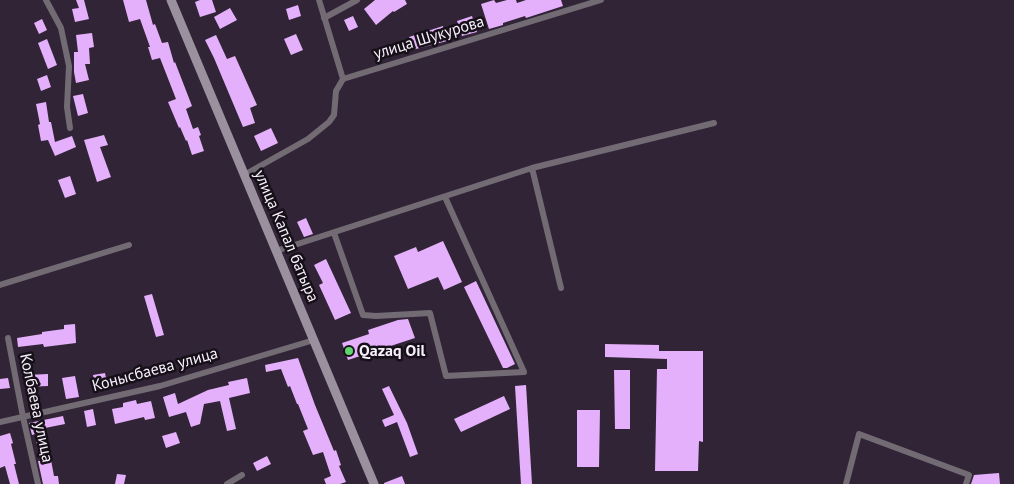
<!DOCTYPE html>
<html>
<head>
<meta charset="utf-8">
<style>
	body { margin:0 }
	canvas { display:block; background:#312436 }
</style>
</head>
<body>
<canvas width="1014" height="484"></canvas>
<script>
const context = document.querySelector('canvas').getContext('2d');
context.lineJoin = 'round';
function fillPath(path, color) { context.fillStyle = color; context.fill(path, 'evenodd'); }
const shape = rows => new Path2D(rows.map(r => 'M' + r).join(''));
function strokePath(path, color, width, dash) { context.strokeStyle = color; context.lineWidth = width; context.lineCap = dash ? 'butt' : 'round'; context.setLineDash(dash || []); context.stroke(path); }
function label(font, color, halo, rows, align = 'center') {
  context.font = font + ' "PT Sans",sans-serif'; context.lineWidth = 5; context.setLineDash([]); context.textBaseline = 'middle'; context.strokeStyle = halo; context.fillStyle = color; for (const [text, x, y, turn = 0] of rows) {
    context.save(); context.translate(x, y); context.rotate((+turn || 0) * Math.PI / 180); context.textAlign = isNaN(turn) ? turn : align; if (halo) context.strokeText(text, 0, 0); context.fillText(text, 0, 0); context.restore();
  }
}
fillPath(shape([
	[76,0,84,0,89,19,75,22,72,9,79,8],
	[123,0,146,0,153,25,155,24,162,43,168,42,174,63,175,62,192,106,186,109,193,129,198,127,201,135,199,136,204,151,192,155,187,140,186,141,180,127,179,128,168,102,176,99,160,58,152,60,148,47,150,47,140,19,129,22],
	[200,0,212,0,216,12,200,17,195,2],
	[375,0,405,0,407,4,394,12,393,11,376,25,364,9],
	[494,0,496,3,507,0,516,0,517,3,526,0,561,0,563,6,526,18,525,16,503,23,503,25,489,29,481,4],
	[298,5,301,16,289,20,286,9],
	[230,8,237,20,220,29,214,17],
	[353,16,358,27,349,31,344,20],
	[472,16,477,32,462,36,457,21],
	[42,19,47,30,39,34,34,23],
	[443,26,447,41,412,50,409,37],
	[92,33,94,47,89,48,90,64,85,64,89,80,76,83,74,72,74,52,78,52,76,35],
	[296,34,303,50,291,55,284,39],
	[216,35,227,59,235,56,257,105,250,108,255,123,243,127,214,58,205,40],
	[47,39,57,65,48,69,38,43],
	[47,75,51,87,41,91,37,79],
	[83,94,88,113,78,116,73,96],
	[46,102,49,122,51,122,55,142,72,136,76,147,55,156,48,140,41,141,38,125,40,124,36,104],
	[271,128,278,143,261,151,254,136],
	[104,135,108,145,100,147,111,177,97,182,84,140],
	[70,176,76,194,65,198,58,180],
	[306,218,313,234,304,237,297,222],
	[443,241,462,282,444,290,438,277,408,289,394,256,416,247,418,252],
	[326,259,351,313,335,320,319,285,323,283,314,265],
	[476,281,515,364,507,368,503,368,464,287],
	[152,294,164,335,156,337,144,296],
	[408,319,415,338,348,360,342,343,369,334,368,330,398,320],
	[75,324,76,343,44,347,43,344,18,347,17,338,42,334,42,332,64,329,64,325],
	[605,344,659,345,659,351,703,351,703,442,699,441,698,471,655,471,657,369,667,369,667,359,605,357],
	[298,358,315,405,334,451,336,450,341,465,339,466,346,482,340,484,326,484,324,479,331,476,323,452,313,455,303,431,308,429,298,404,297,404,290,386,288,387,281,369,266,372,265,365],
	[614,370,630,370,630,429,615,429],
	[105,373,108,388,96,390,93,375],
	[48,374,48,386,26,387,26,375],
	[75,376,79,397,66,399,62,378],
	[8,378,10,388,0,389,0,379],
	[247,378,250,393,229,398,236,429,227,431,220,401,204,404,200,424,191,427,186,412,169,417,163,397,175,393,178,404,208,390,229,385,228,382],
	[526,385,532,484,521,484,515,386],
	[389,386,407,423,418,454,410,457,397,422,385,427,382,420,394,415,382,389],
	[504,396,510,409,461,432,454,419],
	[136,400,137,404,151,401,155,418,145,420,144,417,115,424,112,409,123,407,123,403],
	[93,409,96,425,87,427,84,411],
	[577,410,600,410,599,467,577,467],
	[63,416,65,424,45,428,54,476,58,476,59,484,43,484,38,461,40,461,35,434,32,435,29,423],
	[176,432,180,443,166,448,162,436],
	[10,433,13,443,11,444,16,464,14,464,19,484,10,484,5,466,0,468,0,436],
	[267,456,271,464,257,471,253,463],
	[999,473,1000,484,971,484,974,475],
	[117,474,126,475,124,484,115,484],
	[402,476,405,484,384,484,384,483]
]), '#e5b0fb');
strokePath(shape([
	[46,0,61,28,69,66,67,107,70,128],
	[319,0,343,79],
	[324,18,357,0],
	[343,79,601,0],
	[532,168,714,123],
	[244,175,308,139,329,122,334,115,336,91,343,79],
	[334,233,363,315,376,316,430,313,446,376,524,372,445,197],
	[276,251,532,168,561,288],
	[0,285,129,245],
	[8,338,23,417,38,484],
	[0,422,160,386,314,340],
	[227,484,242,475],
	[846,484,859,434,969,475,966,484]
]), '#726b74', 6);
strokePath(shape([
	[171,0,374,484]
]), '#9a909e', 9);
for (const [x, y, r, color] of [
	[349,351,5,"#5fd56b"]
]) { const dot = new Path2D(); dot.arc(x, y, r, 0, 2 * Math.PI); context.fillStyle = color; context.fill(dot); strokePath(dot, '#161018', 2); }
label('16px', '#f8f0fc', '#161018', [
	["улица Шукурова",429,38,-17],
	["улица Капал батыра",286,236,67],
	["Конысбаева улица",155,370,-15],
	["Колбаева улица",36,408,78]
]);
label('bold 16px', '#f8f0fc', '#161018', [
	["Qazaq Oil",359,351]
], 'left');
</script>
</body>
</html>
